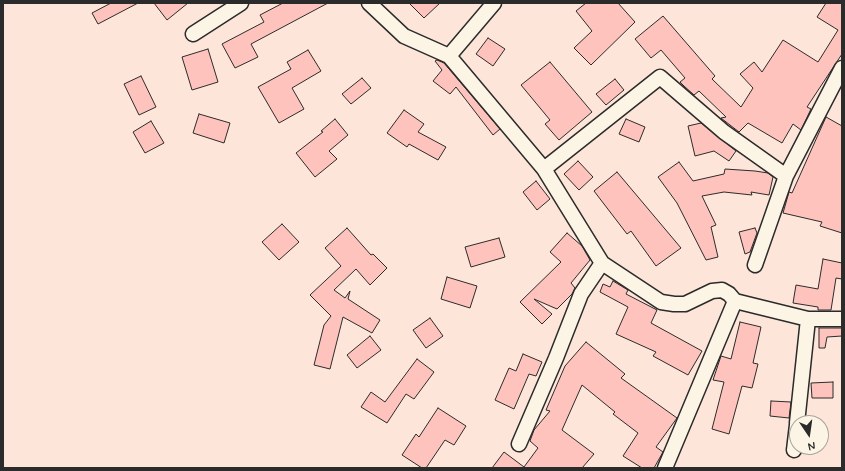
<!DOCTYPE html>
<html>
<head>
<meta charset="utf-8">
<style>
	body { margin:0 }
	#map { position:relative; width:845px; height:471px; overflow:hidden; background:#fde6d9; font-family:Mynerve,sans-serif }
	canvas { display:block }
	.frame { position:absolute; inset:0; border:4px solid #2b2b2b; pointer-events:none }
	.north { position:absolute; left:789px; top:415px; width:40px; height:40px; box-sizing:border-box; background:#fcf5e5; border:1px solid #a8a49b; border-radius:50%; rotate:167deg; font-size:11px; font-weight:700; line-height:16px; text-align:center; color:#2b2b2b }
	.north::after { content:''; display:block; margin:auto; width:14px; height:18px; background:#2b2b2b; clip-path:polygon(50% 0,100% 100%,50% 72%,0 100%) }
</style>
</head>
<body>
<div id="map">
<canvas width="845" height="471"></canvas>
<div class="frame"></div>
<div class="north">N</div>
</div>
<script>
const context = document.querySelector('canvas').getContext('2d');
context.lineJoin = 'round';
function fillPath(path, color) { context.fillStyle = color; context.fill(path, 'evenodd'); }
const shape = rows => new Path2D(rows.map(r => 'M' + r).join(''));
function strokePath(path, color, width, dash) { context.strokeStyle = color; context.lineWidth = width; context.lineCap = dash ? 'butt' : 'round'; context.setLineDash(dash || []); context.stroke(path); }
const building = shape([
	[111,3,138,3,98,24,92,13,111,3],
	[154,3,188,3,167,20,154,3],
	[283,3,328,3,251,44,258,57,235,68,222,44,264,22,260,15,283,3],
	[409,3,440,3,424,18,409,3],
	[586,3,618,3,635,22,591,65,574,48,592,31,576,11,586,3],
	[826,3,842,3,842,54,807,107,811,109,801,130,793,124,782,143,748,123,739,132,721,118,726,117,699,91,694,95,684,86,680,82,685,78,661,50,651,58,635,39,663,16,715,76,712,79,741,107,753,88,740,74,754,62,762,72,783,40,818,62,838,30,817,17,826,3],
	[488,38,505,49,493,66,476,54,488,38],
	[208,49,218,82,192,90,182,57,208,49],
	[308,50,321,71,292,88,304,109,279,123,258,87,291,69,287,62,308,50],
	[437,60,444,63,500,129,493,135,456,87,450,94,433,81,442,70,435,61,437,60],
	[550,62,592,112,559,140,545,124,550,120,521,85,550,62],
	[141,76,156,107,139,115,124,84,141,76],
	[362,78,371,88,351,104,342,94,362,78],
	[615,79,624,90,606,105,596,94,615,79],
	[404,110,424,124,418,132,446,147,438,160,409,144,407,147,387,133,404,110],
	[199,114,230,123,224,143,193,133,199,114],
	[826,117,842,126,842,233,820,226,822,222,783,213,789,192,792,193,826,117],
	[335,119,348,135,329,151,337,159,315,177,296,153,323,132,321,131,335,119],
	[626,119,645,127,639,142,619,134,626,119],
	[151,121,164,143,145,153,133,132,151,121],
	[701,123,736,151,729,161,714,151,695,156,688,126,701,123],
	[578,161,593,177,579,190,564,174,578,161],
	[679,162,693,181,724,174,725,169,755,171,768,173,773,177,769,195,751,192,752,195,724,192,702,196,716,225,711,227,718,257,706,260,677,203,658,177,679,162],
	[617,172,681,248,656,266,631,231,627,234,594,191,617,172],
	[536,181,550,199,537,210,523,192,536,181],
	[282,224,299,242,279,260,262,242,282,224],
	[347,228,371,255,373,254,387,268,370,285,356,269,334,290,345,298,350,291,348,299,380,320,372,333,343,317,330,369,314,365,324,325,331,316,310,295,341,266,325,248,347,228],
	[755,228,757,233,750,252,745,254,739,232,755,228],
	[567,233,582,246,590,260,571,283,575,288,572,294,557,309,534,299,552,314,542,324,520,302,561,262,550,252,567,233],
	[499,238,505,257,471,267,465,247,499,238],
	[823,259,842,263,842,279,836,278,831,310,818,310,818,307,793,303,796,285,818,289,823,259],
	[447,277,477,286,470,308,441,299,447,277],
	[613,281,628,290,626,294,657,310,651,323,702,351,688,375,653,356,656,352,616,334,628,307,600,292,603,284,610,287,613,281],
	[430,318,443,336,426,348,413,330,430,318],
	[740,322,761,327,753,363,758,364,752,388,742,386,729,434,712,429,724,382,713,380,721,356,731,359,740,322],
	[819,328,842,328,842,336,827,337,825,348,819,348,819,328],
	[370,336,381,350,357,368,347,355,370,336],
	[586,342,625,374,621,378,677,418,656,447,663,452,654,468,642,468,623,456,638,433,613,414,615,412,582,385,562,430,594,454,582,468,492,468,504,452,524,467,538,448,530,441,534,430,550,411,546,410,565,366,586,342],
	[523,354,542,362,536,376,529,374,514,409,495,400,509,368,516,371,523,354],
	[417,359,434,372,414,399,406,394,387,423,361,407,371,392,385,402,417,359],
	[833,382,833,398,812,398,811,383,833,382],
	[771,401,791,402,789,418,770,416,771,401],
	[438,408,466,426,454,445,445,440,426,468,422,468,402,455,416,434,419,437,438,408]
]);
fillPath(building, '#ffc3be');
strokePath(building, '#2b2b2b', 1);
const minor = shape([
	[369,3,404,36,449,56,544,169,602,263,661,302,674,304,685,304,712,291,722,290,729,294,735,301,808,319,842,319],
	[193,34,241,3],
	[449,56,494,3],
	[544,169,660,77,724,132,786,176],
	[755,265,786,176,842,68],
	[797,423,808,319],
	[519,444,556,358,581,294,602,263],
	[794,450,797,425],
	[665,468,735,301]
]);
strokePath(minor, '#2b2b2b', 17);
strokePath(minor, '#fcf5e5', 14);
</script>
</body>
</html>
